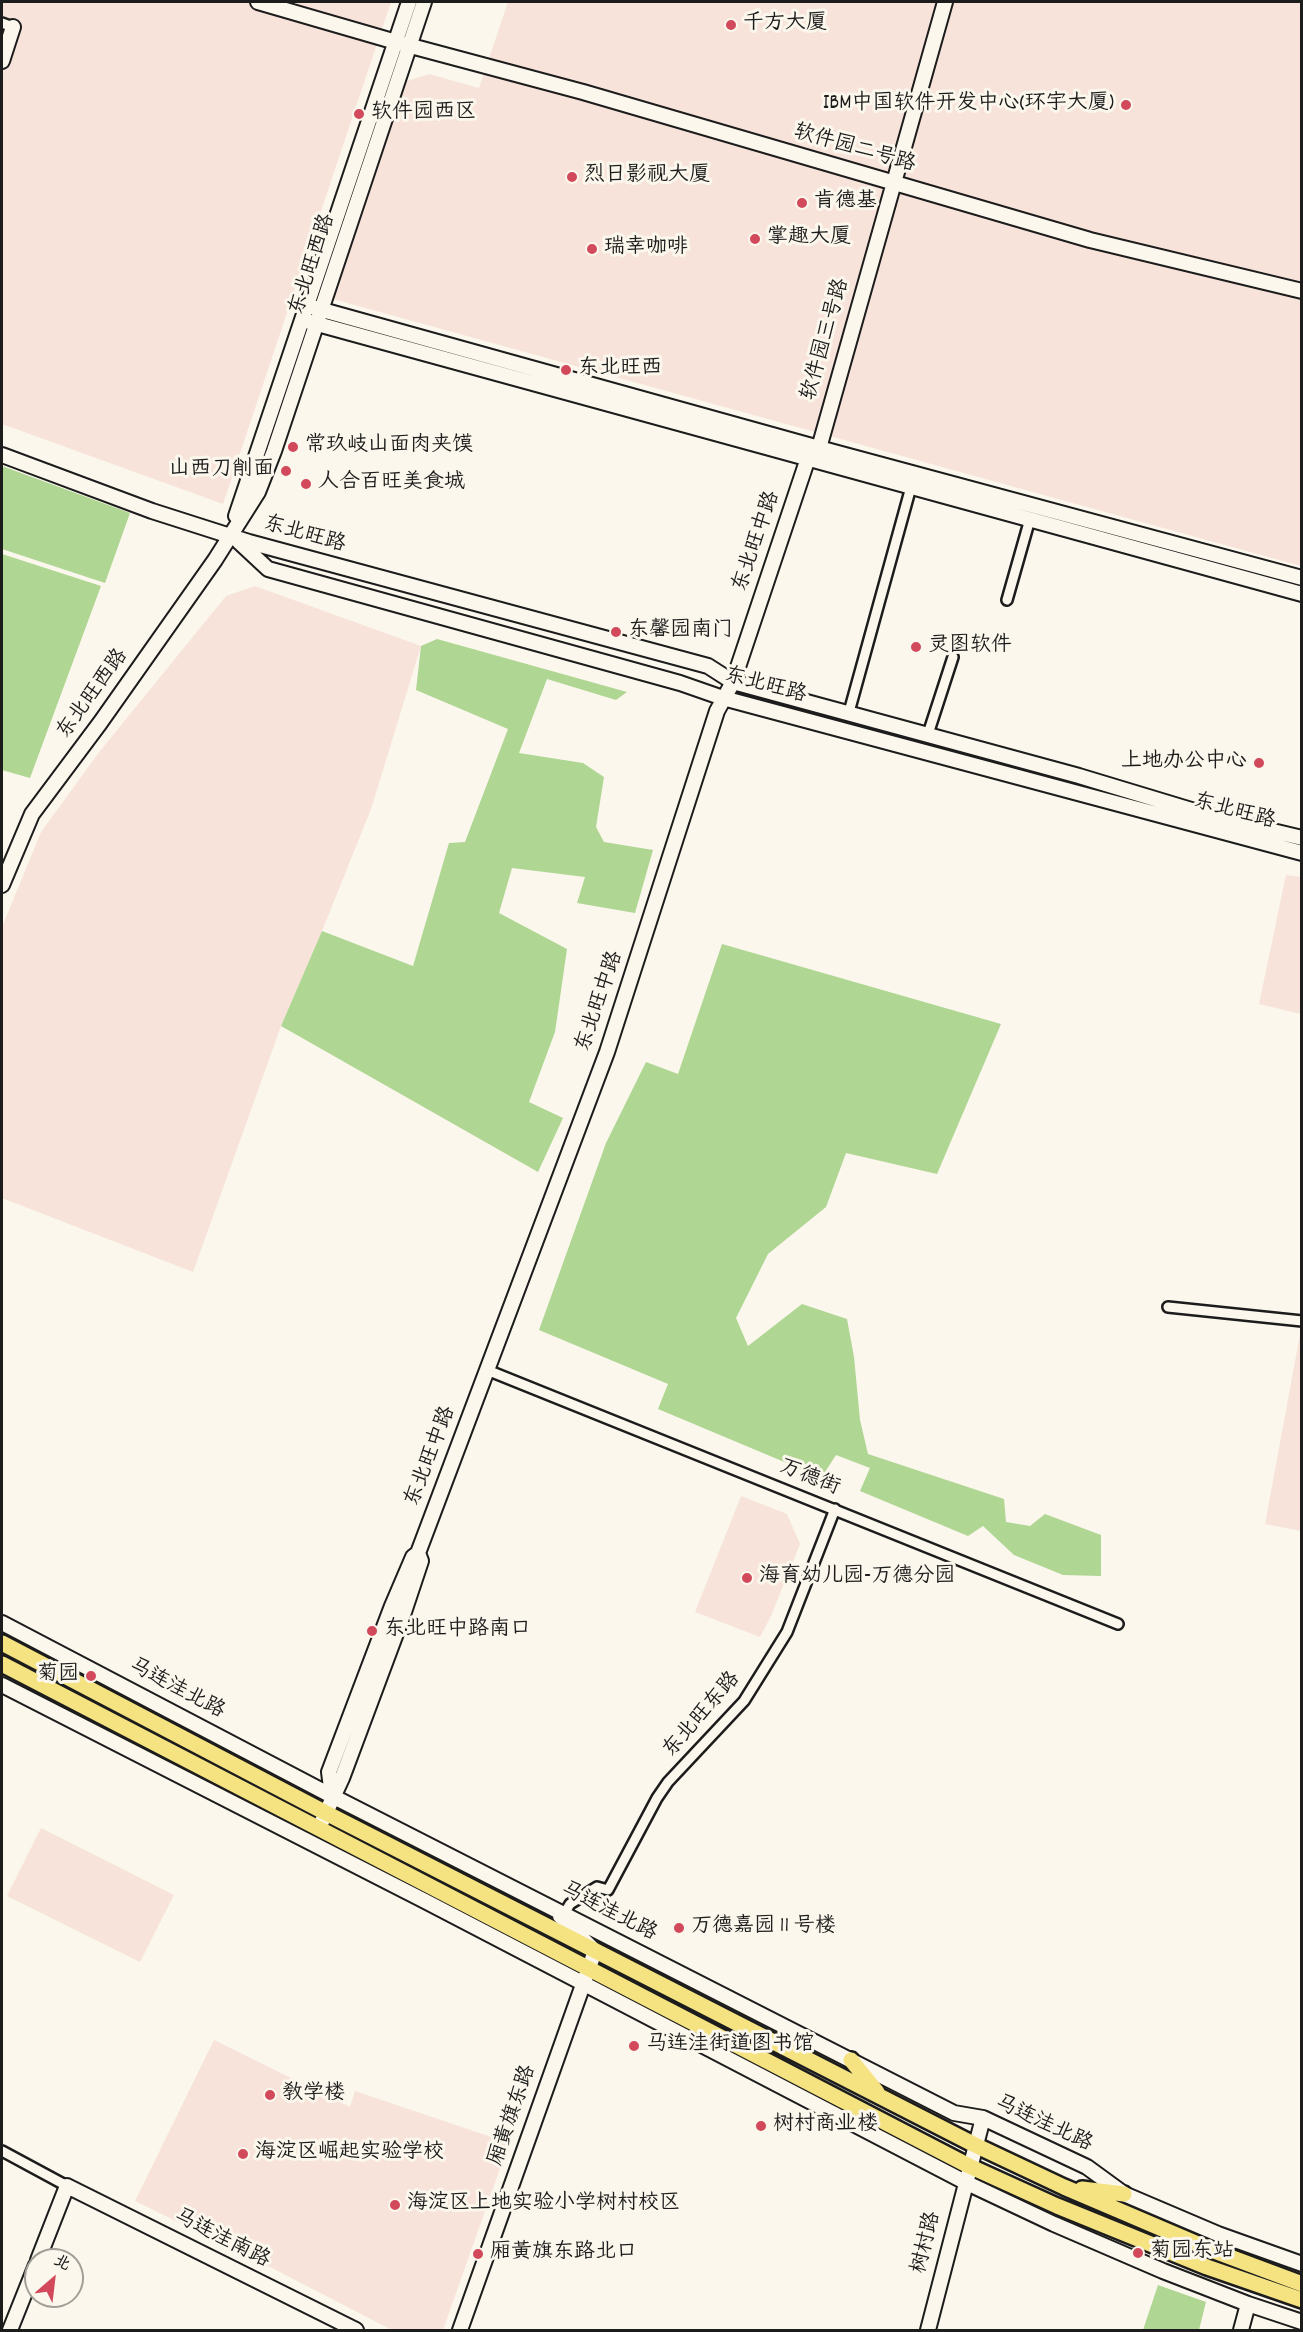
<!DOCTYPE html>
<html>
<head>
<meta charset="utf-8">
<style>
	body { margin:0 }
	#map { position:relative; width:1303px; height:2332px; overflow:hidden; background:#fbf7ec; font-family:Dekko,"LXGW WenKai TC",sans-serif }
	canvas { display:block }
	.frame { position:absolute; inset:0; border:3px solid #1c1c1c; pointer-events:none }
	.north { position:absolute; left:24px; top:2248px; width:60px; height:60px; box-sizing:border-box; background:#fbf7ec; border:2px solid #a29f99; border-radius:50%; rotate:28deg; font-size:16px; font-weight:700; line-height:24px; text-align:center; color:#1c1c1c }
	.north::after { content:''; display:block; margin:auto; width:21px; height:27px; background:#d1495b; clip-path:polygon(50% 0,100% 100%,50% 72%,0 100%) }
</style>
</head>
<body>
<div id="map">
<canvas width="1303" height="2332"></canvas>
<div class="frame"></div>
<div class="north">北</div>
</div>
<script>
const context = document.querySelector('canvas').getContext('2d');
context.lineJoin = 'round';
function fillPath(path, color) { context.fillStyle = color; context.fill(path, 'evenodd'); }
const shape = rows => new Path2D(rows.map(r => 'M' + r).join(''));
function strokePath(path, color, width, dash) { context.strokeStyle = color; context.lineWidth = width; context.lineCap = dash ? 'butt' : 'round'; context.setLineDash(dash || []); context.stroke(path); }
function label(font, color, halo, rows, align = 'center') {
  context.font = font + ' Dekko,"LXGW WenKai TC",sans-serif'; context.lineWidth = 6; context.setLineDash([]); context.textBaseline = 'middle'; context.strokeStyle = halo; context.fillStyle = color; for (const [text, x, y, turn = 0] of rows) {
    context.save(); context.translate(x, y); context.rotate((+turn || 0) * Math.PI / 180); context.textAlign = isNaN(turn) ? turn : align; if (halo) context.strokeText(text, 0, 0); context.fillText(text, 0, 0); context.restore();
  }
}
fillPath(shape([
	[2,2,391,2,223,504,2,424],
	[508,2,1301,2,1301,566,329,298,401,83,429,74,479,88],
	[255,586,421,646,371,809,322,931,281,1026,193,1272,2,1198,2,927,41,832,100,751,226,596],
	[1286,875,1301,877,1301,1014,1259,1004],
	[1301,1329,1301,1531,1265,1524],
	[741,1496,787,1514,800,1544,771,1616,760,1637,695,1612],
	[41,1828,174,1895,140,1962,7,1896],
	[214,2040,350,2107,355,2091,509,2143,443,2330,392,2330,272,2268,135,2201]
]), '#f7e3da');
fillPath(shape([
	[2,466,130,513,105,583,2,549],
	[2,554,101,586,30,778,2,770],
	[437,639,627,692,616,700,547,679,519,753,583,763,604,777,596,827,604,842,653,850,635,913,577,903,585,877,512,868,499,913,567,949,555,1032,529,1102,563,1118,538,1172,281,1026,322,931,413,966,449,843,465,842,508,729,416,690,421,646],
	[722,944,1001,1024,937,1174,846,1153,826,1207,768,1254,736,1318,748,1346,802,1304,847,1319,854,1357,860,1420,868,1454,1004,1499,1006,1522,1030,1526,1045,1514,1101,1535,1101,1576,1063,1575,1014,1555,983,1526,968,1536,860,1491,870,1468,836,1455,825,1472,801,1469,658,1409,668,1384,539,1330,606,1143,646,1062,678,1074],
	[1158,2285,1206,2302,1199,2330,1143,2330]
]), '#afd693');
const street = shape([
	[2,23,13,27],
	[1007,600,1030,519],
	[849,712,911,487],
	[928,734,953,657],
	[1168,1307,1302,1321],
	[487,1370,1118,1624],
	[564,1914,570,1904,597,1887,608,1890,657,1798,668,1782,744,1701,787,1632,835,1509],
	[2,2151,67,2186]
]);
const secondary = shape([
	[258,2,396,42,583,92,1090,240,1302,291],
	[2,61,13,27],
	[308,306,819,448,1302,578],
	[303,320,1302,594],
	[819,448,945,2],
	[2,455,152,511,249,542,708,666,733,682,1079,776,1218,818,1302,838],
	[236,516,409,2],
	[239,542,268,569,680,683,723,698,1302,853],
	[2,885,32,814,100,723,215,560,258,492,274,451,424,2],
	[2,1623,332,1796,954,2113,983,2118,1087,2167,1124,2194,1218,2234,1302,2264],
	[2,1685,425,1901,965,2182,1054,2224,1163,2271,1248,2304,1302,2322],
	[332,1796,329,1772,392,1606,413,1557,418,1553,607,1052,717,711,733,682,808,458,819,448],
	[319,1828,342,1778,404,1612,421,1561,418,1553],
	[38,2260,67,2186,356,2330],
	[10,2330,36,2265],
	[460,2330,595,1951,560,1916],
	[928,2330,983,2118],
	[1241,2330,1248,2304]
]);
const primary = shape([
	[2,1643,326,1813,975,2145,1064,2187,1214,2251,1302,2284],
	[2,1664,969,2166,1057,2206,1207,2267,1302,2300],
	[851,2060,877,2092],
	[1082,2189,1124,2194]
]);
strokePath(street, '#1c1c1c', 14);
strokePath(secondary, '#1c1c1c', 18);
strokePath(primary, '#1c1c1c', 20);
strokePath(street, '#fbf7ec', 9);
strokePath(secondary, '#fbf7ec', 14);
strokePath(primary, '#f5e382', 15);
for (const [x, y, r, color] of [
	[731,25,6,"#d1495b"],
	[1126,105,6,"#d1495b"],
	[359,114,6,"#d1495b"],
	[572,177,6,"#d1495b"],
	[802,203,6,"#d1495b"],
	[755,239,6,"#d1495b"],
	[592,249,6,"#d1495b"],
	[566,370,6,"#d1495b"],
	[293,447,6,"#d1495b"],
	[286,471,6,"#d1495b"],
	[306,484,6,"#d1495b"],
	[616,632,6,"#d1495b"],
	[916,647,6,"#d1495b"],
	[1259,763,6,"#d1495b"],
	[747,1578,6,"#d1495b"],
	[372,1631,6,"#d1495b"],
	[91,1676,6,"#d1495b"],
	[679,1928,6,"#d1495b"],
	[634,2046,6,"#d1495b"],
	[270,2095,6,"#d1495b"],
	[761,2126,6,"#d1495b"],
	[243,2154,6,"#d1495b"],
	[395,2205,6,"#d1495b"],
	[1138,2253,6,"#d1495b"],
	[478,2254,6,"#d1495b"]
]) { const dot = new Path2D(); dot.arc(x, y, r, 0, 2 * Math.PI); context.fillStyle = color; context.fill(dot); strokePath(dot, '#fbf7ec', 2); }
label('21px', '#1c1c1c', '#fbf7ec', [
	["千方大厦",743,25],
	["IBM中国软件开发中心(环宇大厦)",1114,105,"right"],
	["软件园西区",371,114],
	["烈日影视大厦",584,177],
	["肯德基",814,203],
	["掌趣大厦",767,239],
	["瑞幸咖啡",604,249],
	["东北旺西",578,370],
	["常玖岐山面肉夹馍",305,447],
	["山西刀削面",274,471,"right"],
	["人合百旺美食城",318,484],
	["东馨园南门",628,632],
	["灵图软件",928,647],
	["上地办公中心",1247,763,"right"],
	["海育幼儿园-万德分园",759,1578],
	["东北旺中路南口",384,1631],
	["菊园",79,1676,"right"],
	["万德嘉园 11 号楼",691,1928],
	["马连洼街道图书馆",646,2046],
	["教学楼",282,2095],
	["树村商业楼",773,2126],
	["海淀区崛起实验学校",255,2154],
	["海淀区上地实验小学树村校区",407,2205],
	["菊园东站",1150,2253],
	["厢黄旗东路北口",490,2254]
], 'left');
label('21px', '#1c1c1c', '#fbf7ec', [
	["软件园二号路",854,150,16],
	["东北旺西路",314,265,-72],
	["软件园三号路",827,340,-74],
	["东北旺路",304,536,16],
	["东北旺中路",758,542,-71],
	["东北旺路",765,687,15],
	["东北旺西路",94,695,-54],
	["东北旺路",1234,813,15],
	["东北旺中路",601,1002,-71],
	["东北旺中路",432,1457,-69],
	["万德街",809,1479,22],
	["马连洼北路",176,1690,28],
	["东北旺东路",703,1716,-49],
	["马连洼北路",608,1913,27],
	["厢黄旗东路",514,2116,-71],
	["马连洼北路",1043,2125,25],
	["马连洼南路",221,2240,27],
	["树村路",928,2243,-76]
]);
</script>
</body>
</html>
